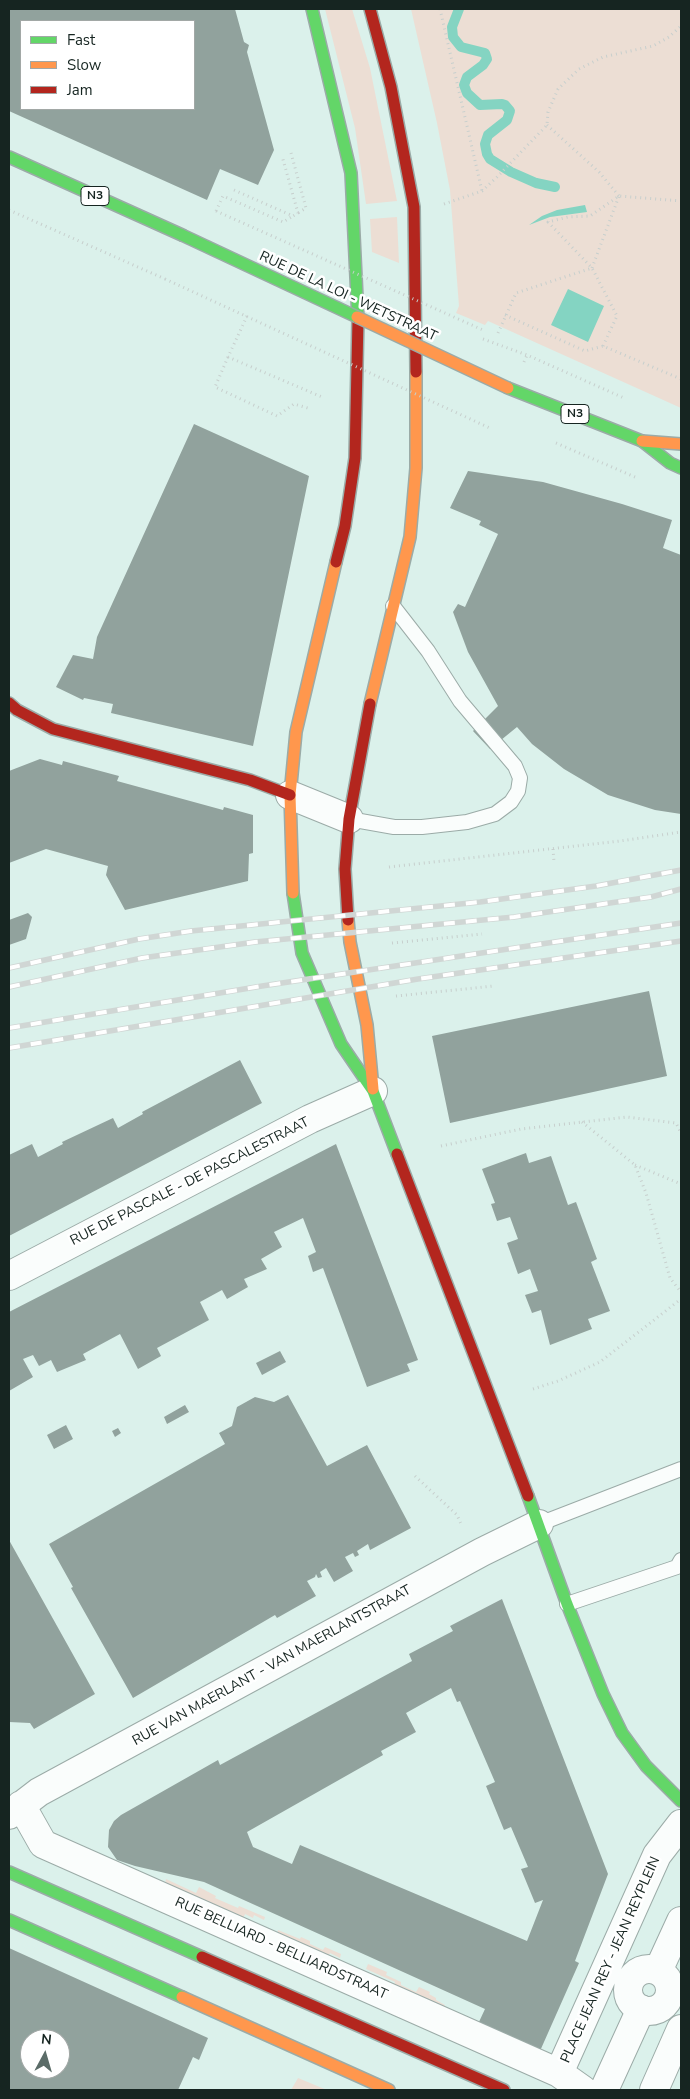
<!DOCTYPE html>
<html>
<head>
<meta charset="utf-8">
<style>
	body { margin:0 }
	#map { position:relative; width:690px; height:2099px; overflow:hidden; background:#dbf1eb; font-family:"Nunito Sans",sans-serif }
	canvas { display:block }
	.frame { position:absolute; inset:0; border:10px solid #162521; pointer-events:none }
	.legend { position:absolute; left:20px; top:20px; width:175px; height:90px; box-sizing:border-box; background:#fff; border:1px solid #a2a8a6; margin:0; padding:6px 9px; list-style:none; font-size:15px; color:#162521 }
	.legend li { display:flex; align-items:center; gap:10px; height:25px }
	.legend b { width:25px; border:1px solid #a2a8a6 }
	.north { position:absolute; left:20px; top:2029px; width:50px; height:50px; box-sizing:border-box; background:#fff; border:1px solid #a2a8a6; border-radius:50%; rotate:6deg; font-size:14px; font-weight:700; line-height:20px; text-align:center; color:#162521 }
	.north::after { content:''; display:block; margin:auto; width:18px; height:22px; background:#5b6c68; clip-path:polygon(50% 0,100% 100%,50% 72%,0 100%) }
</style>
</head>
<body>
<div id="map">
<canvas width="690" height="2099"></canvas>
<div class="frame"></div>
<ul class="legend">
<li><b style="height:6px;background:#63d668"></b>Fast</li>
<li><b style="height:6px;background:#ff974d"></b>Slow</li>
<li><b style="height:6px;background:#b3261e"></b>Jam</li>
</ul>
<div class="north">N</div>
</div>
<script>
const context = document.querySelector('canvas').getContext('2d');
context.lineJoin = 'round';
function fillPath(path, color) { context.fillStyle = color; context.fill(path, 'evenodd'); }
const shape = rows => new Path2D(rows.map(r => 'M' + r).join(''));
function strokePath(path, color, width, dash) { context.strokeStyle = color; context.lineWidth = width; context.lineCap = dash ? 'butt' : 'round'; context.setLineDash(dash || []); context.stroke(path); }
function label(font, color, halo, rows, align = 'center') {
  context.font = font + ' "Nunito Sans",sans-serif'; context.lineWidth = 5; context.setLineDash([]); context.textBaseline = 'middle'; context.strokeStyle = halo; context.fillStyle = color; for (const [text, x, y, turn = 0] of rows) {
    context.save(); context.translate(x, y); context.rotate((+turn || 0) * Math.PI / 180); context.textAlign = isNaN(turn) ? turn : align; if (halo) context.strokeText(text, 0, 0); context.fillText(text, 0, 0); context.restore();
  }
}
fillPath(shape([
	[325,9,352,9,370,68,397,201,366,204,355,128],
	[411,9,681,9,681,408,488,321,485,325,456,313,459,306,450,190,437,123],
	[397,217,399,263,372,252,370,219],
	[166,1879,196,1893,199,1887,216,1896,215,1898,238,1908,239,1906,265,1917,264,1920,254,1915,253,1918,245,1914,243,1919,165,1884],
	[278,1930,300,1939,301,1937,310,1941,310,1944,323,1950,325,1947,341,1954,340,1958,330,1953,328,1957,277,1934],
	[368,1964,387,1972,386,1975,401,1982,401,1985,416,1992,419,1987,430,1992,429,1994,436,1998,436,2000,445,2005,443,2009,393,1987,395,1982,366,1969],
	[298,2078,327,2090,291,2090]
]), '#ecded4');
fillPath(shape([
	[585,205,587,212,550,217,529,225,542,216,557,210],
	[568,289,604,306,588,342,551,325]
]), '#84d4c2');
strokePath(shape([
	[459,9,452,27,453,37,461,47,485,53,487,59,483,65,467,77,464,85,467,93,480,105,502,104,505,105,510,111,507,120,488,135,485,144,487,154,490,159,511,172,536,183,555,187]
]), '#84d4c2', 10);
fillPath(shape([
	[9,9,235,9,244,42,249,45,247,52,274,150,258,185,220,169,207,200,9,111],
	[21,21,194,21,194,109,21,109],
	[194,424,309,476,253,746,111,713,113,704,84,698,83,700,56,687,73,655,93,659,97,637],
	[468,471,543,482,622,504,672,520,663,548,681,555,681,814,655,810,608,795,564,769,532,744,517,727,490,749,473,731,498,706,468,652,453,612,458,604,465,607,498,534,479,525,481,521,450,508],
	[40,759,62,765,63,761,119,776,117,781,223,810,224,807,253,815,253,853,249,854,248,881,125,910,106,875,108,866,46,849,9,863,9,776,10,776,9,771],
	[28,913,32,917,26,939,9,945,9,920],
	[649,991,667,1076,450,1123,432,1036],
	[240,1060,262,1103,9,1236,9,1155,32,1144,38,1157,63,1144,62,1142,113,1118,118,1128,143,1114,142,1112],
	[336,1144,418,1360,407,1364,410,1371,367,1387,323,1268,313,1272,308,1256,316,1252,303,1218,274,1232,282,1247,261,1259,267,1269,244,1279,248,1287,227,1299,222,1290,200,1302,209,1320,157,1348,161,1356,138,1369,120,1334,83,1354,86,1360,57,1372,51,1360,39,1366,33,1355,23,1359,33,1377,9,1391,9,1312],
	[526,1153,529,1163,551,1156,568,1205,576,1202,597,1259,591,1262,610,1311,588,1319,592,1329,550,1345,541,1310,532,1313,525,1295,538,1291,530,1269,518,1274,507,1243,518,1239,510,1217,497,1221,491,1204,495,1203,482,1169],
	[280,1351,286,1362,262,1375,256,1363],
	[288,1395,327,1466,367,1445,411,1528,370,1550,368,1544,357,1551,359,1555,355,1557,353,1553,345,1557,353,1571,334,1582,326,1568,320,1572,322,1577,318,1578,316,1574,315,1577,307,1581,316,1596,277,1618,275,1615,133,1698,71,1588,73,1587,49,1544,225,1444,219,1433,232,1426,237,1407,255,1397,274,1402],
	[185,1405,189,1412,167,1424,164,1417],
	[66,1425,73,1439,54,1449,47,1435],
	[118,1428,121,1433,115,1437,112,1431],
	[9,1540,95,1694,34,1729,30,1723,9,1722],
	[502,1599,608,1874,575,1961,579,1963,540,2051,478,2024,485,2009,204,1882,135,1866,117,1860,108,1847,109,1830,114,1821,121,1815,218,1760,220,1765,412,1661,409,1654,453,1631,450,1626],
	[451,1688,457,1702,460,1701,495,1782,486,1786,504,1830,511,1827,528,1867,521,1869,535,1903,543,1900,527,1941,300,1845,292,1864,253,1847,247,1832,383,1755,381,1751,416,1732,406,1713],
	[9,1948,208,2038,199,2060,193,2057,178,2090,9,2090],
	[30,2039,60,2039,60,2069,30,2069]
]), '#91a29d');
const lane = shape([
	[349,819,394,827,422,827,467,822,495,814,511,802,518,791,520,778,515,766,460,701,428,651,393,606],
	[539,1524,681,1469],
	[567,1604,677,1567,681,1560]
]);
const street = shape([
	[290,795,349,819],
	[9,1276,310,1119,373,1091],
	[21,1805,43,1844,559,2073,583,2090],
	[9,1815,39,1792,482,1552,539,1524],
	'628 1990a21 21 0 1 1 42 0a21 21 0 1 1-42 0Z',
	[658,1971,681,1921],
	[559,2073,657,1855,681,1824],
	[604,2090,641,2009],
	[654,2090,681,2029]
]);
const fast = shape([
	[312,9,351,173,358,319],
	[9,157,182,235],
	[508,388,642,441],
	[642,441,670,463,681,468],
	[293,893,302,953,341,1044,373,1091,397,1154],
	[528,1496,567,1604,603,1694,622,1733,646,1766,681,1801],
	[9,1872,202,1957],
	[9,1920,182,1997]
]);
const slow = shape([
	[642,441,681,444],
	[370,704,410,537,416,468,416,372],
	[293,893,290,795,296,732,336,562],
	[348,920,350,942,367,1025,373,1089],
	[182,1997,389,2090]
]);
const jam = shape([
	[370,9,391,87,414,207,416,372],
	[336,562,345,526,355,458,358,319],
	[9,703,17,710,53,729,250,780,290,795],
	[348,920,345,869,349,819,370,704],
	[397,1154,528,1496],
	[202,1957,504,2090]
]);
strokePath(lane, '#9baba7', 16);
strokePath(street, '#9baba7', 30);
strokePath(fast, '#9baba7', 14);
strokePath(slow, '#9baba7', 14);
strokePath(jam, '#9baba7', 14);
strokePath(shape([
	[440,9,482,191],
	[547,125,599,172,619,196],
	[291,153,306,208,298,213],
	[234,190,293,216,298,213,282,156],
	[444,204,482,191,497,177,547,125,548,112,558,89,579,69,603,57,653,46,669,37,681,26],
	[9,210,165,279],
	[216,211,223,196,283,222,293,216],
	[592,268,619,196],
	[505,315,585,351,603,346,681,379],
	[247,316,228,357,322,397],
	[498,333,516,293,592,268],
	[483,339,527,355,624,398],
	[603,346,617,316,592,268,548,222,568,217,590,216,619,196,681,201],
	[228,357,215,387,277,416,294,404,311,409],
	[524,362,527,355],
	[556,443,635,477],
	[553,849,554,862],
	[389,867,620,841,681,832],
	[392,943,482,934],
	[396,996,494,986],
	[582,1122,635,1165,646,1193,670,1278,681,1292],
	[441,1146,521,1129,627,1117,676,1123,681,1133],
	[635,1165,681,1184],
	[533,1389,558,1381,600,1362,681,1299],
	[415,1476,457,1515,461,1524]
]), '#c7cfcd', 3, [1, 4]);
strokePath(lane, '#fafdfc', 14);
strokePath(street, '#fafdfc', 28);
strokePath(fast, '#63d668', 11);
strokePath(slow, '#ff974d', 11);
strokePath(jam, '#b3261e', 11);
const rail = shape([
	[9,968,139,939,191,931,480,902,596,886,681,870],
	[9,987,142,958,255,942,514,917,651,897,681,889],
	[9,1028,262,986,681,923],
	[9,1048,418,979,681,941]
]);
strokePath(rail, '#d0d6d4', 5.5);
strokePath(rail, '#fff', 4, [11]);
const fastBridge = shape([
	[182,235,357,317]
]);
const slowBridge = shape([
	[357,317,508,388]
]);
strokePath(fastBridge, '#9baba7', 14, []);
strokePath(slowBridge, '#9baba7', 14, []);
strokePath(shape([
	[216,211,483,330],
	[165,279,492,429]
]), '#c7cfcd', 3, [1, 4]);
strokePath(fastBridge, '#63d668', 11);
strokePath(slowBridge, '#ff974d', 11);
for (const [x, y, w] of [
	[95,196,28],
	[575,414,28]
]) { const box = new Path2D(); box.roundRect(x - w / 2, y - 9.5, w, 19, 4); context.fillStyle = '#fff'; context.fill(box); strokePath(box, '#162521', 1); }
label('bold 12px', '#162521', null, [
	["N3",95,196],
	["N3",575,414]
]);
label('14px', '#162521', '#fff', [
	["RUE DE LA LOI - WETSTRAAT",348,297,25],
	["RUE DE PASCALE - DE PASCALESTRAAT",190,1182,-27],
	["RUE VAN MAERLANT - VAN MAERLANTSTRAAT",272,1666,-29],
	["RUE BELLIARD - BELLIARDSTRAAT",281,1949,24],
	["PLACE JEAN REY - JEAN REYPLEIN",611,1960,-66]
]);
</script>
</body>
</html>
